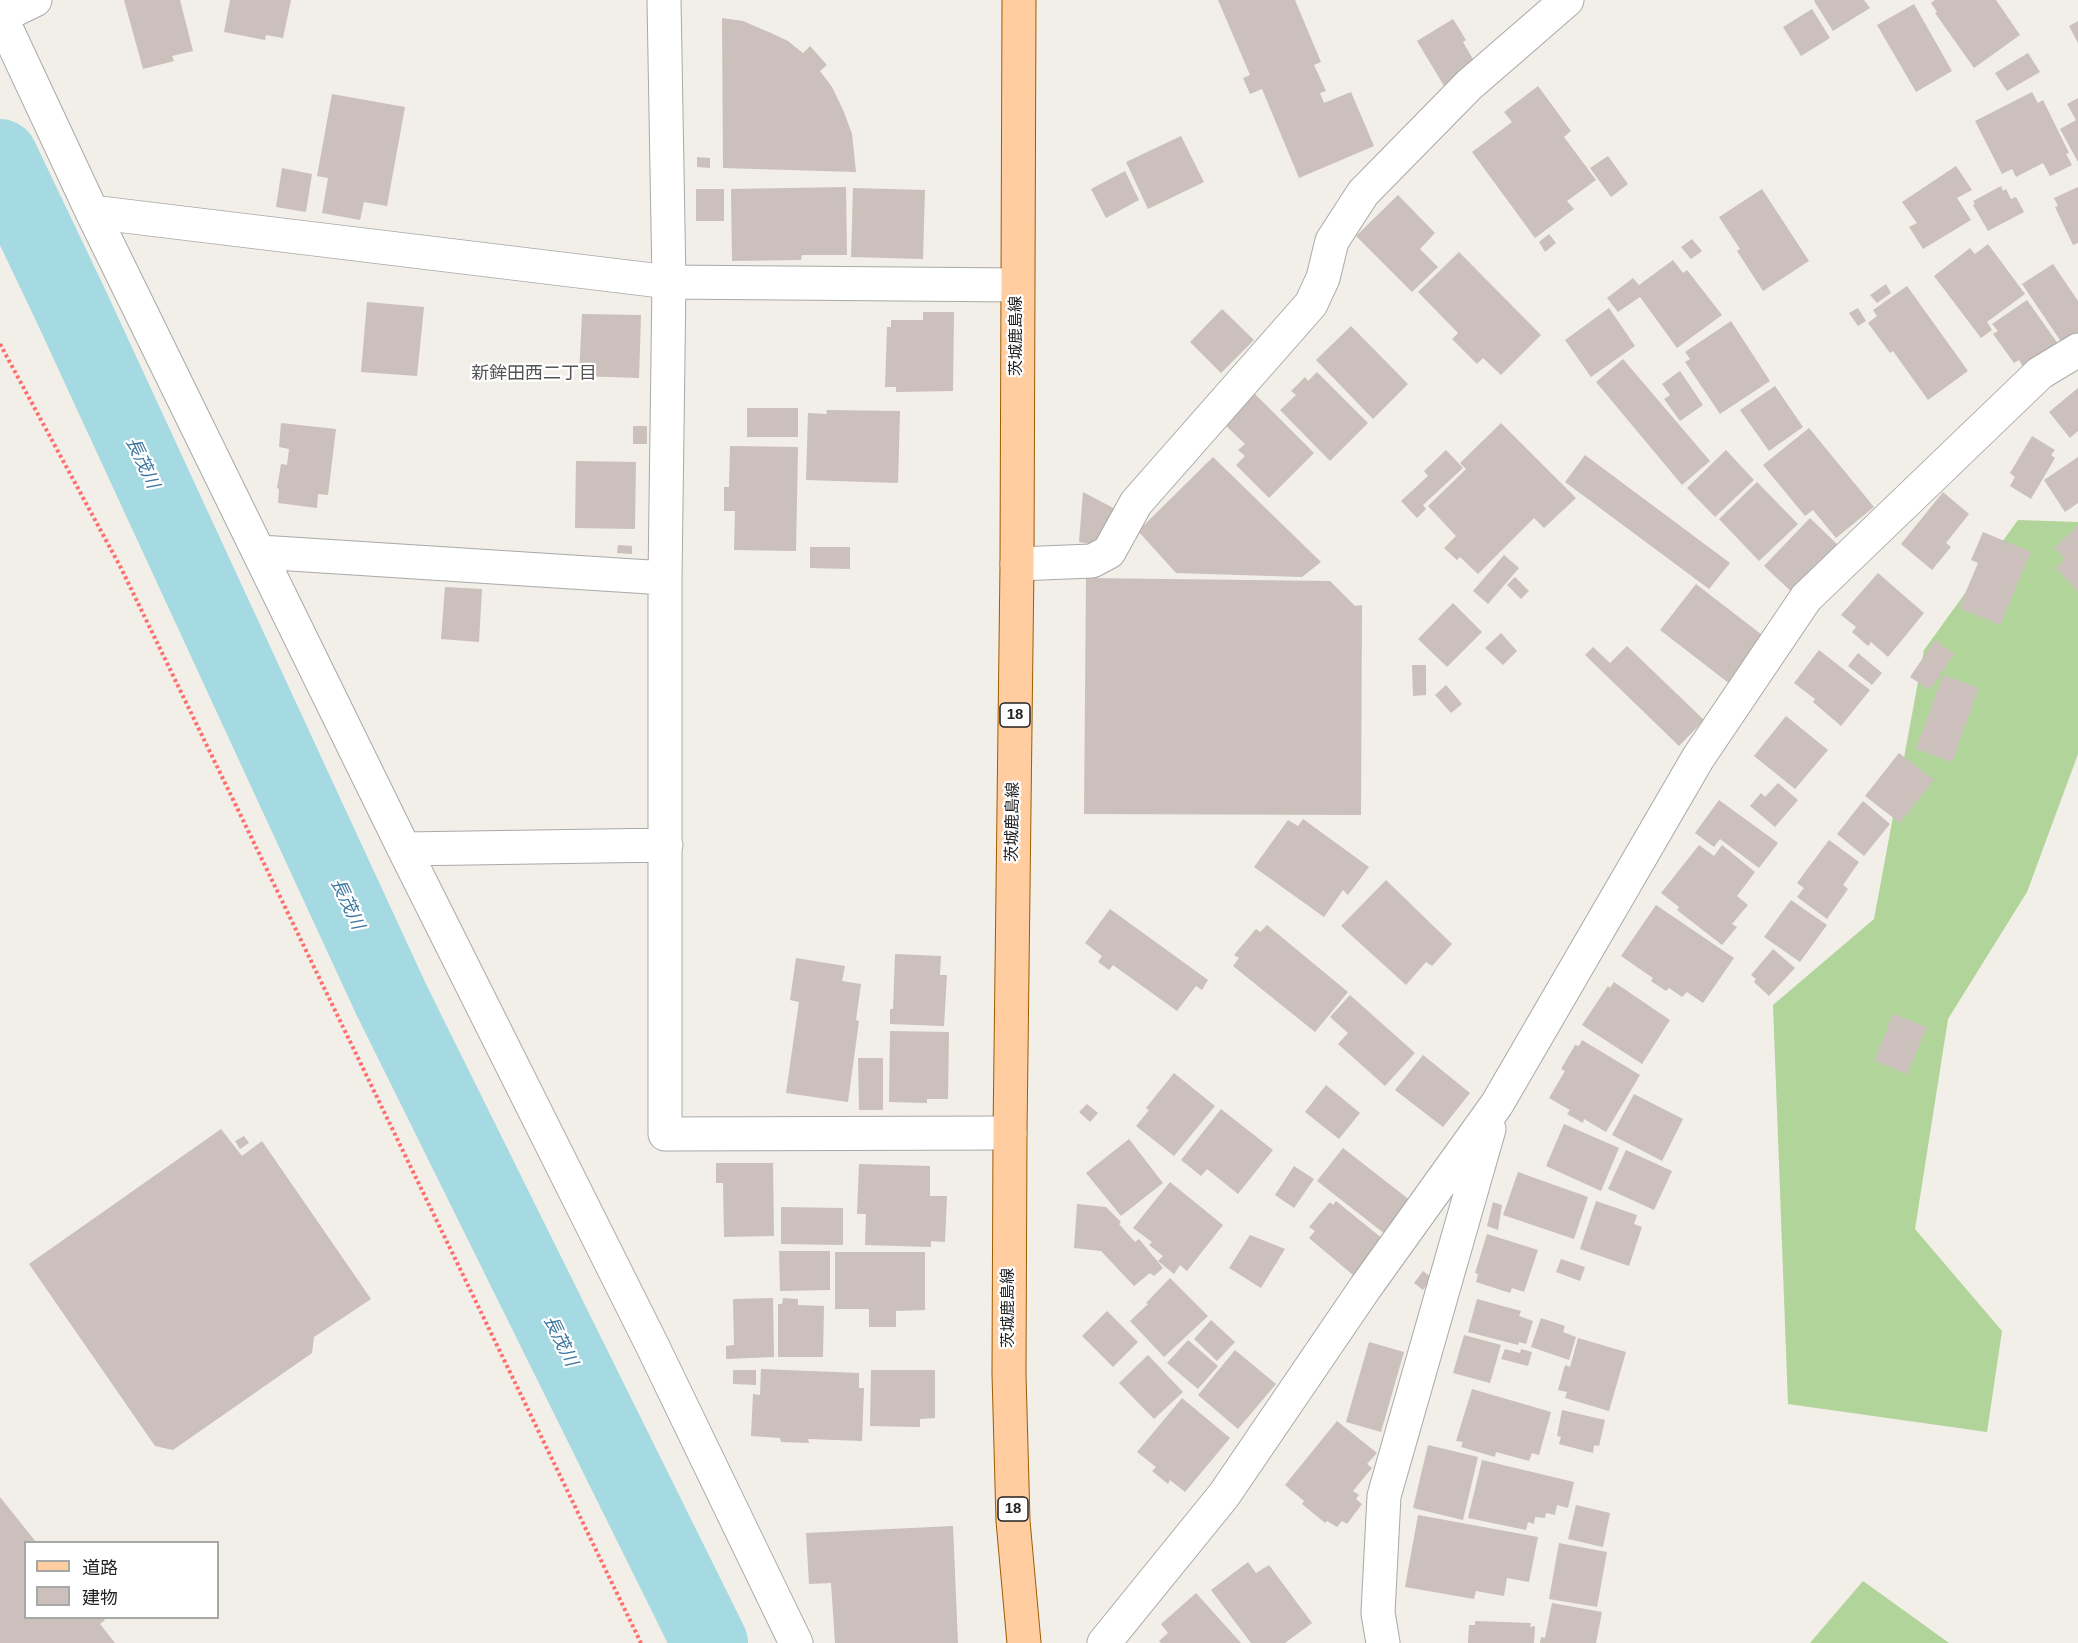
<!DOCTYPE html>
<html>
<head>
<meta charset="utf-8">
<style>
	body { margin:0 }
	#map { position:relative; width:2078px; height:1643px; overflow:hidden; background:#f2eee8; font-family:Helvetica,"Noto Sans JP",sans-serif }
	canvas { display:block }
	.legend { position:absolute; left:24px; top:1541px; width:195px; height:78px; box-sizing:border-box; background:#fff; border:2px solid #a7a7a7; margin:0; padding:8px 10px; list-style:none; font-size:18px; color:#222 }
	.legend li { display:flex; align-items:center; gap:12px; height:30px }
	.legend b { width:30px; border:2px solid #a7a7a7 }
</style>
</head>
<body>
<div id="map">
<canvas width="2078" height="1643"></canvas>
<ul class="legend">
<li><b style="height:8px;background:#ffcda0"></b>道路</li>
<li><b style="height:16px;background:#cbc0bb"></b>建物</li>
</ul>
</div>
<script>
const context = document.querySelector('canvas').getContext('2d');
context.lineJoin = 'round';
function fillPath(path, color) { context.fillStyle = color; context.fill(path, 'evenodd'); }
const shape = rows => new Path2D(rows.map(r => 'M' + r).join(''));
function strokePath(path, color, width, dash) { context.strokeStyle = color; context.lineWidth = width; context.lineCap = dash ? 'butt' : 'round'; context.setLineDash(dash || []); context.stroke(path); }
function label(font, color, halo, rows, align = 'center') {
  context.font = font + ' Helvetica,"Noto Sans JP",sans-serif'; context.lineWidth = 4.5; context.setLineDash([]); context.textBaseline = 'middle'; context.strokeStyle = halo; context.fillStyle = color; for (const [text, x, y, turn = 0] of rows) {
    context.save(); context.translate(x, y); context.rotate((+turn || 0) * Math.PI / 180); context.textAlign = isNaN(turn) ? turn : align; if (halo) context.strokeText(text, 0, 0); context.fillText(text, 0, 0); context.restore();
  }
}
fillPath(shape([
	[2018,520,2078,522,2078,754,2027,892,1948,1019,1915,1229,2002,1331,1987,1432,1788,1404,1773,1005,1874,919,1924,650],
	[1863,1581,1949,1643,1810,1643]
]), '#b1d49a');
strokePath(shape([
	[0,157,71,306,392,1001,710,1643]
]), '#a6dae2', 76);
fillPath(shape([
	[124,0,180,0,193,51,172,56,174,61,143,69],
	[230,0,291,0,283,38,266,35,265,40,224,32],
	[1218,0,1295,0,1321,62,1314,65,1326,91,1320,93,1324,103,1351,92,1374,146,1299,178,1262,89,1250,94,1243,78,1250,75],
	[1815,0,1864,0,1870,8,1833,31,1814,1],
	[1935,0,1996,0,2020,35,1974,68,1935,13,1937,12,1931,3],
	[1914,4,1952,71,1916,92,1877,25],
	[1812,9,1830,38,1801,56,1783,27],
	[722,18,743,21,771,33,788,41,803,53,810,46,827,65,820,71,832,87,844,112,852,134,856,172,723,168],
	[1453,19,1466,40,1463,42,1477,66,1444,86,1417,41],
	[2078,21,2078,43,2069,26],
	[2028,53,2040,72,2007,91,1995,73],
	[1538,86,1571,131,1564,137,1596,180,1567,201,1574,209,1535,238,1472,152,1512,122,1504,112],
	[2032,92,2038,103,2043,100,2069,153,2066,154,2072,165,2050,176,2043,163,2016,177,2012,169,2002,174,1975,121],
	[332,94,405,107,387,206,364,202,360,220,322,213,328,178,317,176],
	[2078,98,2078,162,2060,129,2076,120,2067,104],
	[1181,136,1204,182,1148,209,1126,162],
	[1608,156,1628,184,1611,197,1590,168],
	[697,157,710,158,710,168,697,167],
	[1956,166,1972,190,1957,198,1971,220,1923,249,1909,227,1917,223,1902,202],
	[282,168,312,174,306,212,276,207],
	[1125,171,1139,200,1106,218,1091,189],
	[2001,186,2003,191,2006,189,2011,199,2016,197,2024,212,1988,231,1973,205,1975,204,1973,201],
	[846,187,847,255,802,255,801,260,732,261,731,189],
	[2078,187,2078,243,2073,245,2055,207,2058,206,2054,198],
	[853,188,925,190,923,259,851,257],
	[696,189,724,189,724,221,696,221],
	[1762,189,1809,261,1763,291,1737,251,1740,249,1719,217],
	[1398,195,1435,233,1420,249,1438,267,1412,292,1356,236],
	[1549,234,1556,243,1545,252,1539,242],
	[1692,239,1702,251,1691,259,1681,247],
	[1988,244,2025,294,1987,322,1992,330,1981,338,1934,276,1970,248,1975,254],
	[1459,252,1541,335,1501,375,1483,358,1477,364,1452,339,1458,333,1418,292],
	[1673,260,1683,273,1687,270,1722,315,1677,348,1640,297,1618,312,1607,298,1633,278,1639,285],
	[2053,264,2078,301,2078,336,2064,346,2022,284],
	[1886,284,1891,293,1877,303,1870,295],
	[1907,286,1968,371,1928,400,1893,351,1890,353,1868,323,1877,316,1873,310],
	[2027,300,2061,348,2026,372,2019,360,2014,363,1993,334,1998,331,1992,324],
	[367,302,424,307,417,376,361,372],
	[1609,308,1635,346,1591,377,1565,340],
	[1858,308,1866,321,1858,326,1849,313],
	[1222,309,1254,340,1221,373,1190,342],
	[923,312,954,312,953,391,896,392,896,387,885,387,887,327,891,327,891,320,923,320],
	[582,314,641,315,639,378,579,376],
	[1731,321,1770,381,1720,414,1685,362,1690,359,1685,352],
	[1351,326,1408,384,1373,419,1316,360],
	[1623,359,1710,461,1682,485,1596,382],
	[1680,371,1703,405,1680,421,1664,399,1670,395,1662,384],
	[1317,372,1368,423,1330,461,1280,410,1296,395,1291,391,1305,377,1308,381],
	[1775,386,1803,427,1769,451,1740,410],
	[2078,388,2078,431,2070,438,2049,412],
	[1252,391,1314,453,1269,498,1236,465,1245,456,1238,450,1245,444,1221,421],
	[747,408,798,408,798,437,747,437],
	[826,410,900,411,898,483,806,480,808,413,827,414],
	[281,423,336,429,328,495,318,494,317,508,278,503,279,489,277,488,281,464,287,465,289,449,279,447],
	[1501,423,1576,498,1544,528,1534,518,1478,574,1460,557,1457,560,1444,548,1456,536,1428,506,1466,469,1460,463],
	[633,426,647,426,647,444,633,444],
	[1809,428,1874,507,1836,538,1813,510,1805,516,1763,465],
	[2032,436,2055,450,2051,455,2055,458,2031,499,2010,486,2015,477,2010,473],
	[730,446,798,447,796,551,734,550,735,511,724,511,724,487,729,487],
	[1446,450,1463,468,1423,505,1426,509,1417,518,1401,501,1428,476,1424,471],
	[1726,450,1754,480,1715,517,1687,488],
	[1585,455,1730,563,1709,589,1565,482],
	[1213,457,1321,562,1302,577,1176,573,1138,531],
	[2078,457,2078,503,2065,512,2044,480],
	[576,461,636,462,635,529,575,528],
	[1757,482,1798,524,1759,561,1719,519],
	[1083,492,1117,510,1100,546,1079,542],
	[1943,492,1969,514,1946,543,1951,547,1932,570,1901,544],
	[1810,518,1842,549,1796,596,1764,566],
	[2078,525,2078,592,2056,568,2065,559,2054,548],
	[1983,532,2031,552,2000,625,1959,608,1978,563,1971,560],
	[618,545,632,546,632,554,617,553],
	[810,547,850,547,850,569,810,568],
	[1504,555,1519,568,1488,604,1473,591],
	[1878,573,1924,613,1888,657,1871,642,1868,646,1852,632,1856,627,1841,615],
	[1515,577,1529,591,1521,599,1507,585],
	[1086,578,1330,581,1355,606,1362,605,1361,815,1084,814],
	[1696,584,1766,638,1730,684,1660,630],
	[445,587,482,589,479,642,441,639],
	[1453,603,1482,632,1447,667,1418,639],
	[1501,633,1517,651,1503,665,1485,648],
	[1935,640,1954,654,1930,690,1910,677],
	[1627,646,1704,720,1679,746,1585,655,1593,647,1610,663],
	[1819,650,1870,690,1841,726,1813,702,1815,699,1794,683],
	[1858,653,1882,673,1872,685,1848,666],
	[1412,665,1426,665,1426,695,1413,696],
	[1943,675,1979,688,1952,762,1916,749],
	[1446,685,1462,704,1451,713,1435,695],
	[1786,716,1828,750,1795,789,1754,756],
	[1899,753,1934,780,1900,823,1865,796],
	[1778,783,1798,800,1775,827,1750,806,1761,793,1765,797],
	[1719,800,1778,843,1759,868,1720,839,1714,847,1695,833],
	[1863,801,1890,824,1864,856,1837,834],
	[1303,819,1369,867,1348,895,1343,890,1324,917,1254,867,1288,820,1298,826],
	[1829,840,1859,862,1843,885,1848,889,1827,919,1797,897,1804,888,1797,883],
	[1699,845,1714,856,1722,845,1755,872,1737,896,1748,905,1732,924,1737,927,1722,945,1677,910,1679,907,1661,893],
	[1386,880,1452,944,1432,966,1426,962,1406,985,1341,926],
	[1791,900,1827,925,1800,962,1764,937],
	[1656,905,1734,958,1703,1003,1687,992,1682,997,1669,988,1666,991,1651,981,1653,978,1621,956],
	[1110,909,1208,980,1202,990,1196,986,1177,1011,1113,965,1109,970,1098,962,1102,956,1085,943],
	[1267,925,1348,992,1315,1032,1233,966,1239,958,1234,955,1256,929,1260,932],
	[1773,949,1795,968,1769,996,1754,982,1756,979,1751,975],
	[895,954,941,956,940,975,947,975,944,1026,890,1024,890,1009,893,1009],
	[796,958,845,966,842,981,861,984,856,1020,859,1021,848,1102,786,1093,799,1002,790,1000],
	[1614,982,1670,1020,1642,1064,1582,1025,1608,986,1610,988],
	[1350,995,1415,1053,1385,1086,1338,1044,1348,1033,1330,1017],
	[1893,1014,1927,1027,1907,1074,1874,1061],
	[890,1031,949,1032,948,1099,927,1099,927,1103,889,1102],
	[1582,1040,1640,1075,1606,1132,1584,1119,1583,1123,1567,1114,1570,1110,1549,1098,1565,1071,1561,1069,1575,1045,1579,1046],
	[1423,1055,1470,1093,1443,1127,1395,1090],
	[858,1058,883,1058,883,1110,859,1110],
	[1174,1073,1215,1106,1174,1156,1136,1126,1149,1110,1146,1108],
	[1326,1085,1360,1113,1339,1139,1305,1112],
	[1634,1094,1683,1119,1662,1161,1612,1135],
	[1087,1104,1098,1113,1090,1122,1079,1112],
	[1221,1109,1273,1150,1238,1194,1207,1169,1201,1176,1181,1160],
	[1564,1124,1619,1148,1601,1191,1546,1166],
	[221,1129,242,1156,262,1141,371,1299,314,1337,312,1353,173,1450,155,1446,29,1264],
	[244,1136,249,1143,240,1149,235,1141],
	[1129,1139,1163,1183,1121,1216,1086,1173],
	[1343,1148,1411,1201,1385,1234,1317,1181],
	[1626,1150,1672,1171,1654,1210,1608,1189],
	[716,1163,773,1163,774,1236,724,1237,723,1183,716,1183],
	[859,1164,930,1166,930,1196,947,1196,945,1242,931,1241,931,1247,865,1245,866,1214,857,1214],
	[1294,1166,1314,1179,1294,1208,1275,1195],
	[1518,1172,1588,1197,1574,1239,1503,1215],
	[1170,1182,1223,1225,1187,1271,1180,1265,1174,1274,1158,1261,1163,1256,1149,1245,1152,1242,1133,1228],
	[1336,1201,1383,1239,1353,1275,1309,1238,1315,1231,1309,1227,1330,1202,1333,1205],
	[1596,1201,1637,1215,1634,1224,1642,1227,1629,1266,1580,1249],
	[1493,1202,1502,1205,1498,1230,1487,1226],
	[1077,1204,1106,1207,1121,1222,1119,1224,1135,1242,1139,1239,1163,1268,1154,1276,1150,1273,1134,1286,1101,1251,1074,1248],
	[781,1207,843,1208,843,1245,781,1244],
	[1487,1234,1538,1250,1524,1292,1512,1288,1510,1293,1476,1282,1478,1274,1475,1273],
	[1250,1235,1285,1249,1261,1288,1229,1268],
	[779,1251,830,1251,830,1290,780,1291],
	[835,1252,925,1252,925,1310,896,1311,896,1327,869,1327,869,1309,835,1309],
	[1561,1259,1585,1267,1580,1281,1556,1272],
	[1423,1271,1432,1278,1423,1290,1414,1283],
	[1170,1278,1208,1316,1164,1357,1130,1321,1148,1304,1146,1303],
	[773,1298,774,1357,726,1359,726,1346,734,1345,733,1299],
	[783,1298,798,1299,798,1305,824,1306,823,1357,778,1357,778,1304,782,1304],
	[1477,1299,1521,1311,1519,1316,1533,1321,1526,1344,1519,1342,1518,1345,1468,1332],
	[1107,1311,1138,1342,1113,1367,1082,1336],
	[1541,1318,1565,1326,1563,1332,1576,1337,1569,1360,1531,1347],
	[1211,1320,1235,1342,1217,1361,1194,1339],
	[1464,1335,1501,1345,1490,1383,1453,1373],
	[1578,1338,1626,1352,1609,1411,1565,1398,1567,1392,1558,1390,1565,1365,1570,1367],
	[1188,1340,1218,1366,1198,1389,1167,1363],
	[1369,1342,1404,1352,1381,1432,1346,1422],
	[1505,1349,1520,1353,1521,1349,1532,1352,1528,1366,1501,1359],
	[1235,1350,1276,1384,1238,1429,1198,1395],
	[1148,1355,1183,1392,1154,1419,1119,1383],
	[761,1369,859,1373,859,1388,864,1388,862,1441,808,1439,809,1443,781,1442,780,1438,751,1436,753,1394,760,1395],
	[733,1370,756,1370,756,1385,733,1384],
	[871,1370,935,1370,935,1418,920,1419,920,1427,870,1426],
	[1472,1389,1551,1412,1539,1455,1532,1453,1529,1461,1496,1452,1495,1457,1461,1447,1463,1442,1456,1441],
	[1182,1398,1230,1438,1185,1492,1170,1480,1168,1484,1152,1471,1156,1467,1137,1452],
	[1562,1410,1605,1420,1599,1446,1594,1445,1593,1453,1559,1444,1561,1437,1557,1436],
	[1337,1421,1377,1453,1367,1464,1372,1468,1353,1491,1359,1495,1356,1499,1362,1504,1347,1524,1342,1521,1337,1527,1327,1521,1325,1523,1302,1504,1304,1501,1285,1485],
	[1428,1445,1478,1457,1463,1520,1413,1508],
	[1482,1460,1574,1482,1568,1508,1557,1505,1555,1515,1546,1513,1545,1518,1535,1517,1534,1524,1528,1522,1526,1530,1468,1518],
	[0,1497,36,1542,26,1542,26,1618,103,1618,105,1620,100,1624,115,1643,0,1643],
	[1576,1505,1610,1513,1603,1547,1568,1539],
	[1418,1515,1538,1537,1529,1582,1507,1578,1504,1596,1476,1591,1474,1599,1405,1587],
	[953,1526,958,1643,835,1643,831,1583,809,1584,806,1533],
	[1559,1543,1607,1552,1597,1607,1549,1599],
	[1248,1562,1256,1573,1269,1565,1312,1623,1285,1643,1251,1643,1211,1590],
	[1196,1593,1241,1643,1161,1643,1159,1641,1168,1633,1161,1624],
	[1552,1603,1602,1612,1596,1643,1540,1643,1541,1637,1545,1638],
	[1475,1621,1531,1623,1530,1627,1535,1626,1534,1643,1468,1643,1469,1625,1475,1625]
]), '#cbc0bb');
const minor = shape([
	[664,0,669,282,665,578,665,1134,1010,1133],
	[0,15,92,212,404,849,653,1347,796,1643],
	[0,17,35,0],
	[92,212,669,282,1017,285],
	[260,552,665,578],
	[1017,564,1092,561,1109,552,1136,503,1311,304,1323,278,1332,241,1363,193,1469,85,1567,0],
	[404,849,666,845],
	[1104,1643,1224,1495,1365,1288,1497,1104,1698,758,1806,598,2040,373,2078,350],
	[1383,1643,1378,1613,1384,1496,1489,1129]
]);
const major = shape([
	[1019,0,1017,564,1010,1133,1009,1374,1013,1521,1024,1643]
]);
strokePath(minor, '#a9a9a9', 35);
strokePath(major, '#9f5c00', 35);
strokePath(shape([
	[0,344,121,568,641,1643]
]), '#ff6e6c', 4, [3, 3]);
strokePath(minor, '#fff', 33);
strokePath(major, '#ffcda0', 33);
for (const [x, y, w] of [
	[1015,715,30],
	[1013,1509,30]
]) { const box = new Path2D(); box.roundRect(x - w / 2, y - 12, w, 24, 4.5); context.fillStyle = '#fff'; context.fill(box); strokePath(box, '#222', 1.5); }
label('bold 15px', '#222', null, [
	["18",1015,715],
	["18",1013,1509]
]);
label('16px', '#222', '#fff', [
	["茨城鹿島線",1017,336,-90],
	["茨城鹿島線",1013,822,-89],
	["茨城鹿島線",1009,1308,-90]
]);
label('18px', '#555', '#fff', [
	["新鉾田西二丁目",534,374]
]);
label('italic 18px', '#3e78a0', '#fff', [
	["長茂川",142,463,65],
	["長茂川",347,904,65],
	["長茂川",560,1341,64]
]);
</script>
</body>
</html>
